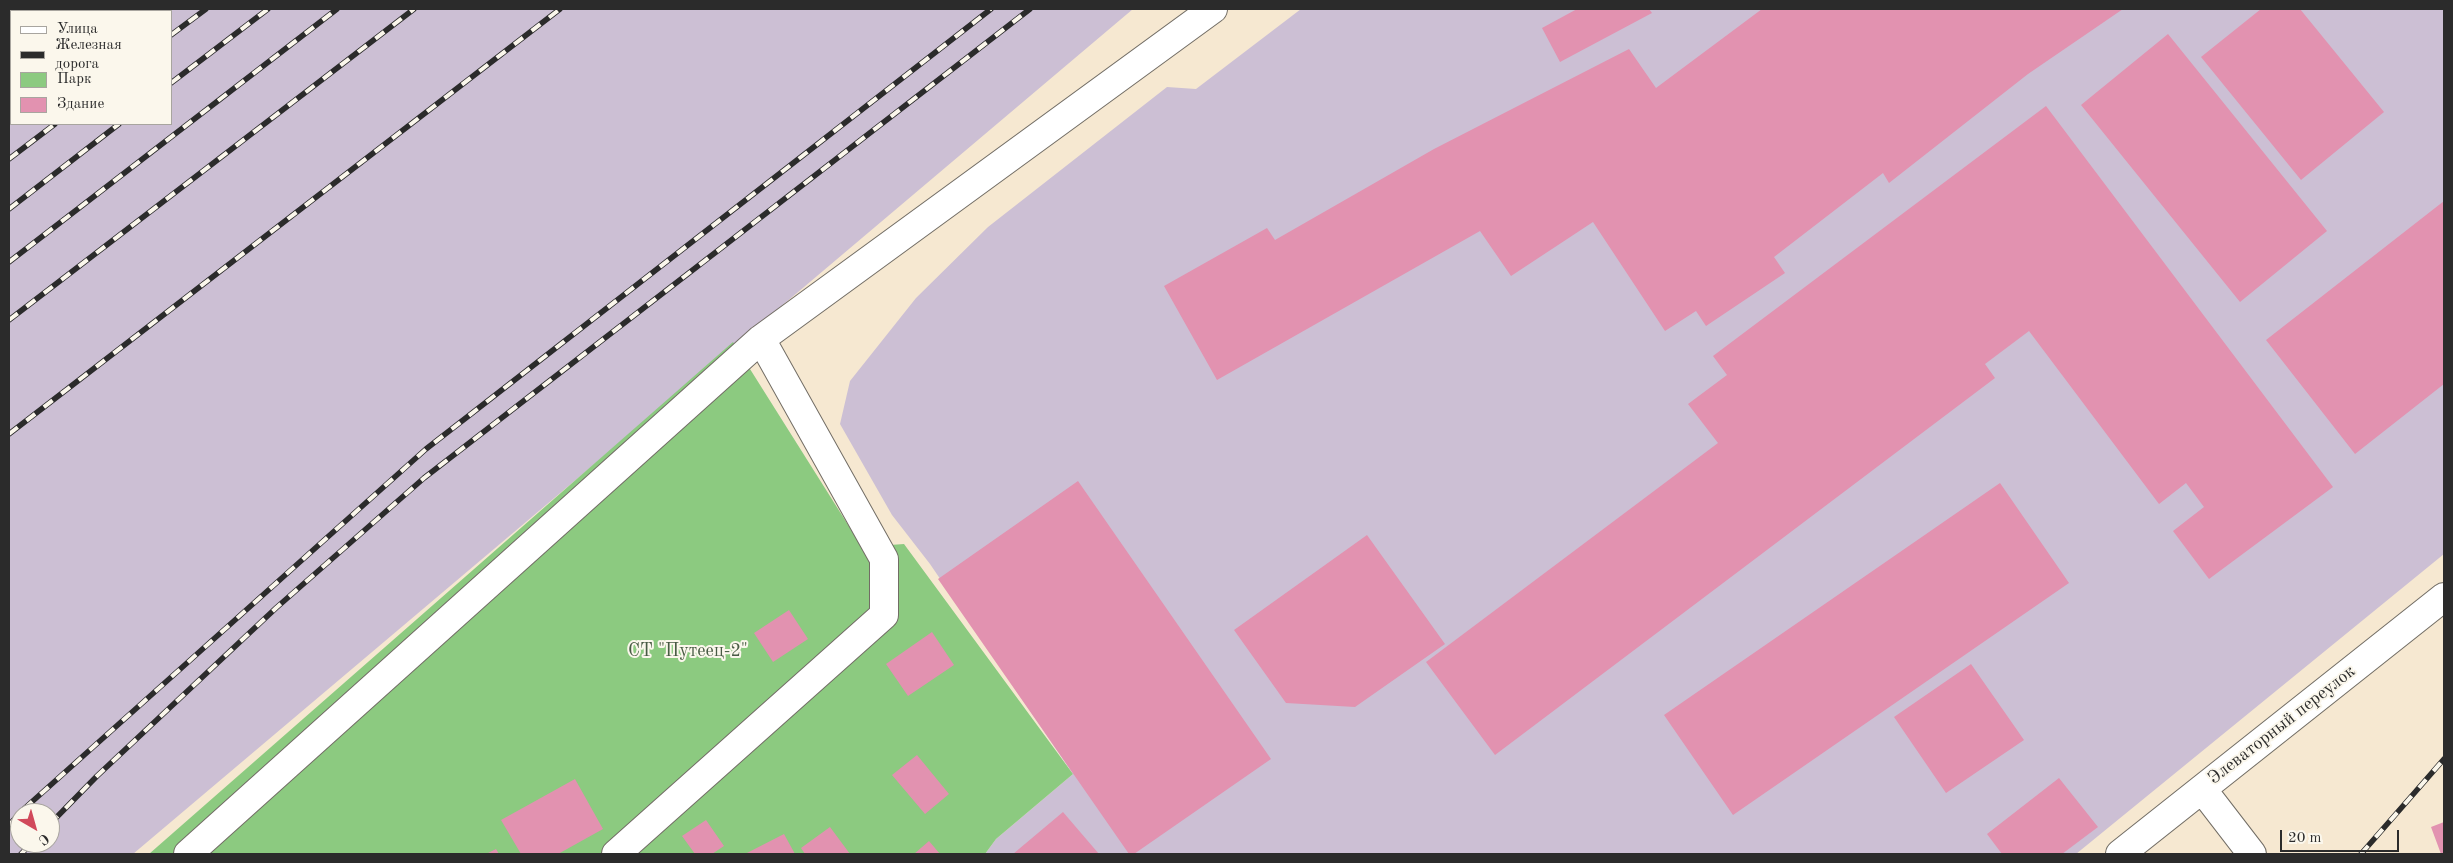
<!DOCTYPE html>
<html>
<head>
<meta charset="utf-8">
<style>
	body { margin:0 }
	#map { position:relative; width:2453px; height:863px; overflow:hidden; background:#f6e8d1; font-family:"Old Standard TT",serif }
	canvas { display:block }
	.frame { position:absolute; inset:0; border:10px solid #2b2b2b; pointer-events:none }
	.legend { position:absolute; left:10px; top:10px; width:162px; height:115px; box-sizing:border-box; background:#fbf7ec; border:1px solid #a8a59f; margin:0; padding:6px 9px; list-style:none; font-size:15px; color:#2b2b2b }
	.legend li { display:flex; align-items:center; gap:10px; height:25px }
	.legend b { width:25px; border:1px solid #a8a59f }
	.north { position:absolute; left:10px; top:803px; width:50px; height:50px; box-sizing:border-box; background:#fbf7ec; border:1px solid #a8a59f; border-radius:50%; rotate:142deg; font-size:14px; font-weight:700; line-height:20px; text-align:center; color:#2b2b2b }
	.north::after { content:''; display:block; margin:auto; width:18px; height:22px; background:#d1495b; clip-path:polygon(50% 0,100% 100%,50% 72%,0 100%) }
	.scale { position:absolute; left:2280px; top:830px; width:119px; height:22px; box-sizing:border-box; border:2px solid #2b2b2b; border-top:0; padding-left:6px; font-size:15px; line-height:18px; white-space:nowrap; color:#2b2b2b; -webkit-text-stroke:4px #fbf7ec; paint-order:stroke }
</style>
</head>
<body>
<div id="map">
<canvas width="2453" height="863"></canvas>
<div class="frame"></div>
<ul class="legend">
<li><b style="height:6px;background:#fff"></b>Улица</li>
<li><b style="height:6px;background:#2b2b2b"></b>Железная дорога</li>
<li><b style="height:14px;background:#8cca80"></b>Парк</li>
<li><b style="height:14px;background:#e292b0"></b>Здание</li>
</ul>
<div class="north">С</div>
<div class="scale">20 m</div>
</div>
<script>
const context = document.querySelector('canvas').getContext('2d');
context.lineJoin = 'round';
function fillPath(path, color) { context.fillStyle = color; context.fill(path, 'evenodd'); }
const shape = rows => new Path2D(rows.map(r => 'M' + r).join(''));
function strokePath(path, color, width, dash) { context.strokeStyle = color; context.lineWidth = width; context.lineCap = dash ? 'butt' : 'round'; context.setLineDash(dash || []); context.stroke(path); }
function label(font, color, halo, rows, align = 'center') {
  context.font = font + ' "Old Standard TT",serif'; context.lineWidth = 4; context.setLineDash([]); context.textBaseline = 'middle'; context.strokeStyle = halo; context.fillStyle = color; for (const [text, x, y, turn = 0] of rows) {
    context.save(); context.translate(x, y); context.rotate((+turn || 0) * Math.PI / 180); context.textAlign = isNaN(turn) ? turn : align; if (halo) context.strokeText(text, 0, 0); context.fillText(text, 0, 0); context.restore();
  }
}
fillPath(shape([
	[9,9,1133,9,133,854,9,854],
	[11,11,171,11,171,124,11,124],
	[20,813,50,813,50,843,20,843],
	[1301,9,2444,9,2444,554,2076,854,985,854,996,839,1073,774,930,564,892,515,840,424,850,381,916,298,988,227,1167,87,1196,89]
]), '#ccbfd4');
fillPath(shape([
	[733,342,862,547,904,544,1073,774,996,839,985,854,149,854]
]), '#8cca80');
fillPath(shape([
	[1577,9,1649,9,1652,13,1560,62,1542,28],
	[1762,9,2123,9,2028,74,1889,183,1883,173,1774,257,1785,273,1706,326,1696,311,1665,331,1593,222,1511,276,1480,231,1217,380,1164,286,1267,228,1275,240,1434,149,1629,49,1656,88],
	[2261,9,2300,9,2384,112,2301,180,2201,57],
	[2168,34,2327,231,2240,302,2081,105],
	[2046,106,2333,487,2209,579,2173,531,2204,507,2186,483,2159,504,2029,331,1985,364,1995,378,1495,755,1426,662,1718,443,1688,404,1727,375,1713,356],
	[2444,201,2444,384,2355,454,2266,340],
	[1078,481,1271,759,1134,854,1129,854,938,579],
	[2000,483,2069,583,1733,815,1664,715],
	[1367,535,1445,644,1355,707,1286,703,1234,630],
	[789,610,808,639,773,662,754,633],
	[932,632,954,665,908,696,886,664],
	[1971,664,2024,740,1946,793,1894,717],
	[917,755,949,794,925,814,892,775],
	[2059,778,2098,827,2062,854,2002,854,1987,834],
	[575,779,603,829,558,854,521,854,501,820],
	[1063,812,1099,854,1013,854],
	[706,820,724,846,712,854,695,854,682,836],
	[2444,822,2444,854,2441,854,2431,827],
	[830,827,850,854,805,854,801,848],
	[784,834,795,854,745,854],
	[929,841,940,854,914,854],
	[496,849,499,854,486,854]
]), '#e292b0');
const minor = shape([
	[2202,789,2252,854],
	[188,854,761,339,1213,9],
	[616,854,884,615,884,559,761,339],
	[2120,854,2444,597]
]);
strokePath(minor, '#726d65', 30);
strokePath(minor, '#fff', 28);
const rail = shape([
	[171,35,206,9],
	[171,83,268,9],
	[9,159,55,124],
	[9,209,119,124],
	[9,262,337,9],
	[9,320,414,9],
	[9,434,560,9],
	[50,824,97,776,276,608,424,478,1030,9],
	[9,825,25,808,426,449,991,9],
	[21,854,32,843],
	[2361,854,2444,759]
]);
strokePath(rail, '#2b2b2b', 5.5);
strokePath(rail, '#fbf7ec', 4, [11]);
label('18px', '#485b44', '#fbf7ec', [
	["СТ \"Путеец-2\"",688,651]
]);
label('18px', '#2b2b2b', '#fbf7ec', [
	["Элеваторный переулок",2282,725,-38]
]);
</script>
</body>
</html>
